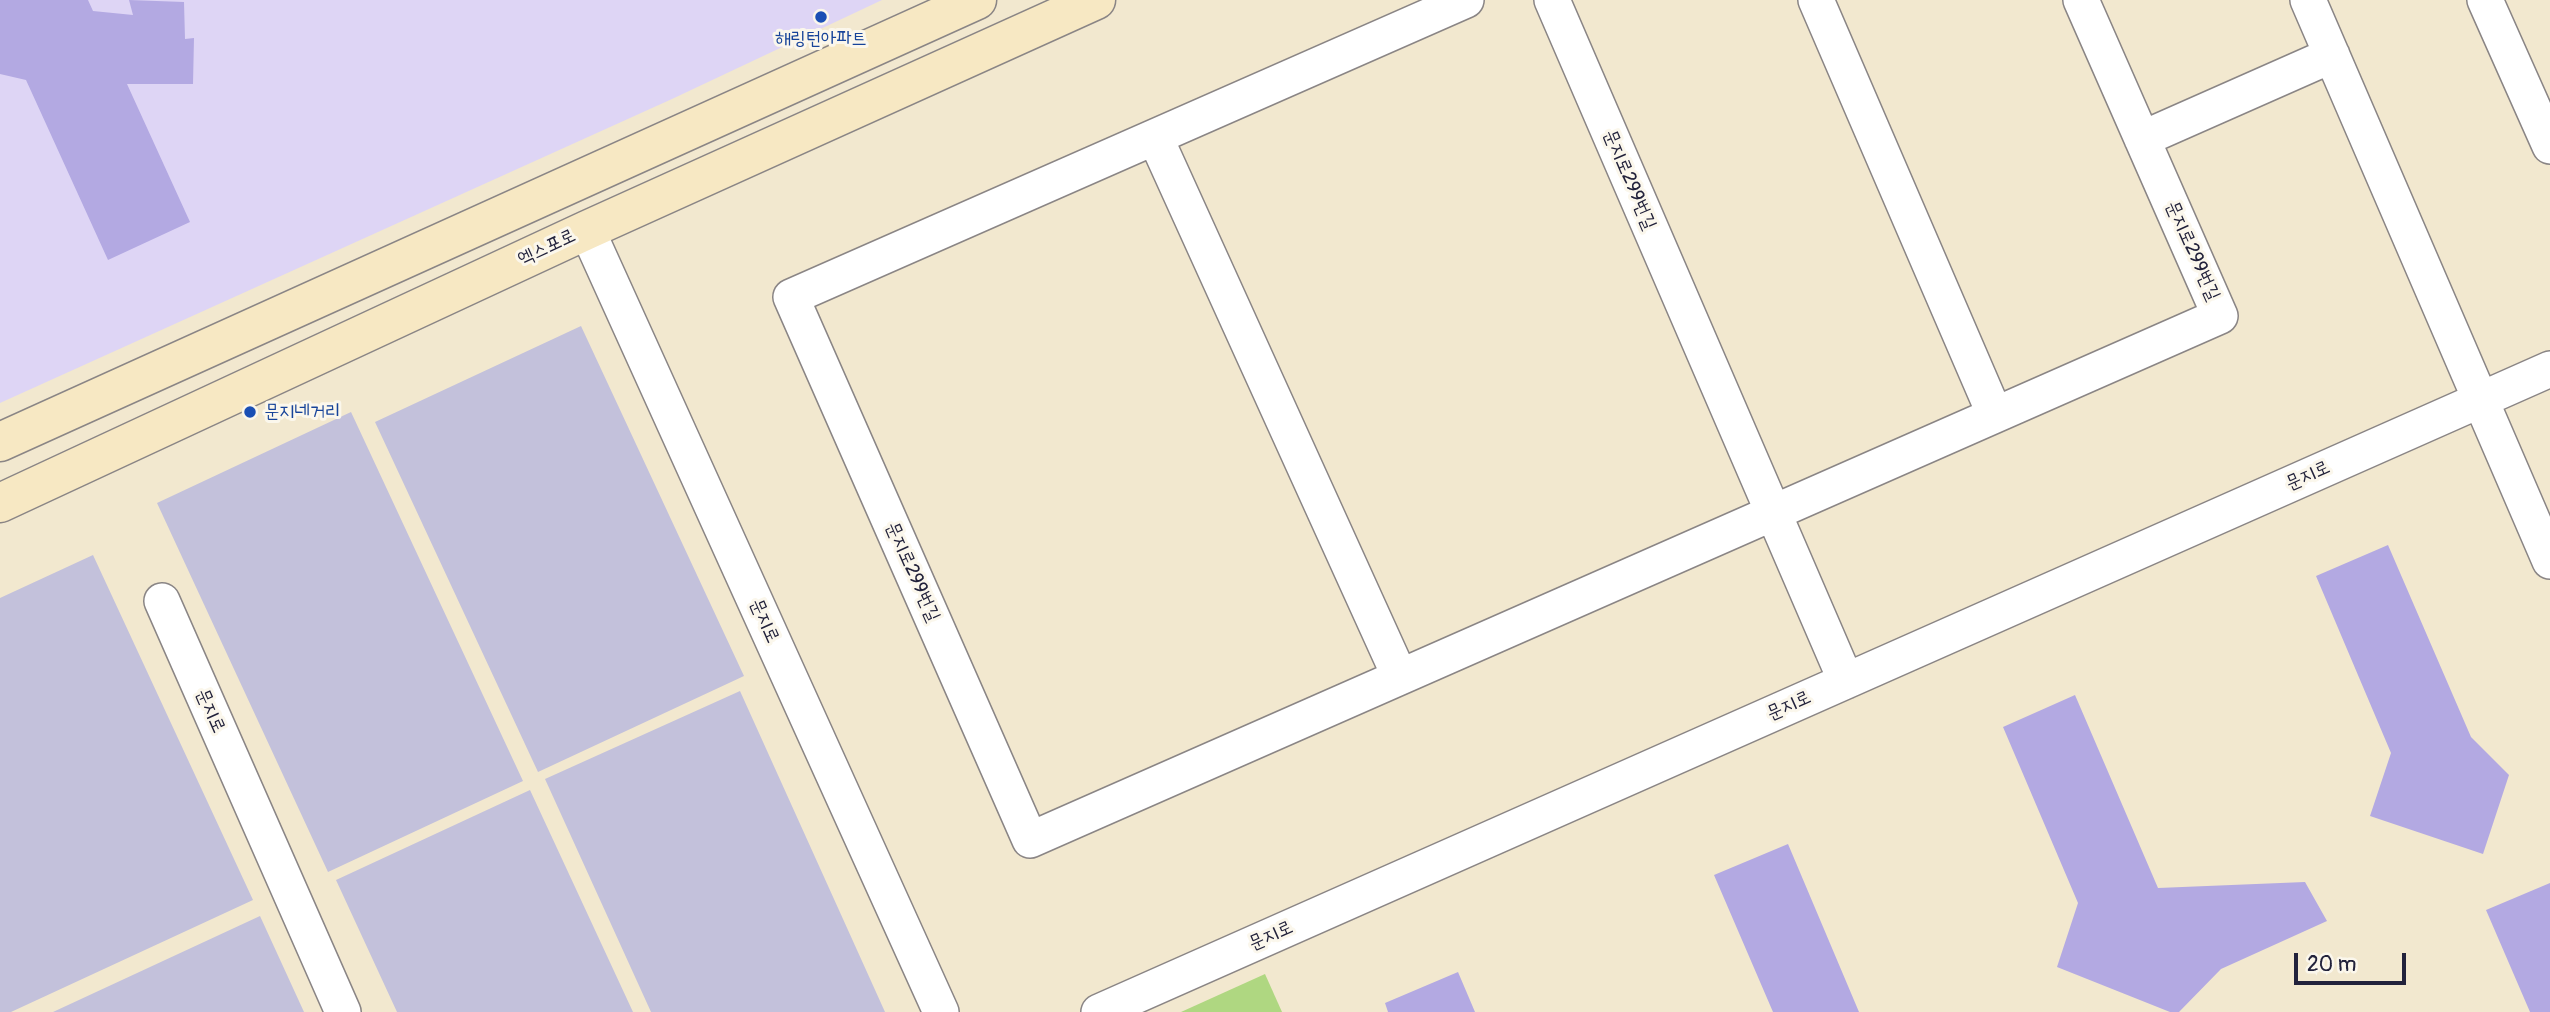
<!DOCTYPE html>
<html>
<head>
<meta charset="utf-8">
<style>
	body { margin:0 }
	#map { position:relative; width:2550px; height:1012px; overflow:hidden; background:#f2e8cf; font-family:Pangolin,sans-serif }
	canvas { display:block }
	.scale { position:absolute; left:2294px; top:953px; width:112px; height:32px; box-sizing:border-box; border:4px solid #22223b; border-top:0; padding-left:9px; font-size:21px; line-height:24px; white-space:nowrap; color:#22223b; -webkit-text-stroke:5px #fbf7ec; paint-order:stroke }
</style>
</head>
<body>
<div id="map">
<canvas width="2550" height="1012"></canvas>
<div class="scale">20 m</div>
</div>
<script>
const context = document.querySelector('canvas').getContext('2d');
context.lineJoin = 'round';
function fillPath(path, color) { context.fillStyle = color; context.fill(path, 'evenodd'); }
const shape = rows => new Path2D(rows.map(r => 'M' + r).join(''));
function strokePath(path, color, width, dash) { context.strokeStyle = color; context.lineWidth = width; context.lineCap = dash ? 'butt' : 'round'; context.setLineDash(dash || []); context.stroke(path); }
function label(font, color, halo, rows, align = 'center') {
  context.font = font + ' Pangolin,"Poor Story",sans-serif'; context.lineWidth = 6; context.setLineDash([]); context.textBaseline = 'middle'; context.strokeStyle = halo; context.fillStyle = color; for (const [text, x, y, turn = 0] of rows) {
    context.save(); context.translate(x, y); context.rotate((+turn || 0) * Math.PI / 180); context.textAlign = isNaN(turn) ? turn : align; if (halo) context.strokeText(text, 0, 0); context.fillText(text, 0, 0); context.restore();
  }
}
fillPath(shape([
	[0,0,882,0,672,99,0,403]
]), '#ded5f5');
fillPath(shape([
	[581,326,744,676,538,772,375,422],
	[351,412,523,781,328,872,157,503],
	[93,555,253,900,11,1012,0,1012,0,598],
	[740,691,885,1012,651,1012,545,779],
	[530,790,633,1012,397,1012,336,880],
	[260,916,304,1012,53,1012]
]), '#c3c1db');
fillPath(shape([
	[1265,974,1282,1012,1181,1012]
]), '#afd781');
fillPath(shape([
	[0,0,88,0,93,11,133,15,129,0,184,2,185,39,194,38,193,84,127,84,190,222,108,260,26,80,0,74],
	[2388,545,2471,737,2509,775,2483,854,2370,816,2391,753,2316,576],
	[2075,695,2158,888,2305,882,2327,921,2221,969,2179,1012,2170,1012,2057,967,2078,903,2003,727],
	[1788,844,1859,1012,1773,1012,1714,875],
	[2550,883,2550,1012,2530,1012,2486,910],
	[1458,972,1475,1012,1388,1012,1385,1003]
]), '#b3a9e2');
const street = shape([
	[1466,0,791,297,1030,840,2220,316,2081,0],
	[1552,0,1846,681],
	[1816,0,1995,415],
	[2308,0,2550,561],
	[2485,0,2550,146],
	[1155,137,1400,677],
	[2142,139,2332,55],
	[587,230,941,1012],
	[162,601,343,1012],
	[1099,1012,2550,369]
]);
const secondary = shape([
	[0,442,977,0],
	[0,503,587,230,1096,0]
]);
strokePath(street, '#8a8585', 38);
strokePath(secondary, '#8a8585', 41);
strokePath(street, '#fff', 35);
strokePath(secondary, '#f7e8c3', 38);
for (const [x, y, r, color] of [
	[821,17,7,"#1a4fb4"],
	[250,412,7,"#1a4fb4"]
]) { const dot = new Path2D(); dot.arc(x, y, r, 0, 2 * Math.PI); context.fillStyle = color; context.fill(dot); strokePath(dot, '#fbf7ec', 2.5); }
label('19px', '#164399', '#fbf7ec', [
	["해링턴아파트",821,39],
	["문지네거리",264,412,"left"]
]);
label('19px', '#22223b', '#fbf7ec', [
	["문지로299번길",1629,180,67],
	["엑스포로",547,248,-25],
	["문지로299번길",2192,251,66],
	["문지로",2308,476,-24],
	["문지로299번길",912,572,66],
	["문지로",764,621,66],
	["문지로",1789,706,-24],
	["문지로",210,711,66],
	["문지로",1271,936,-24]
]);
</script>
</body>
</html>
